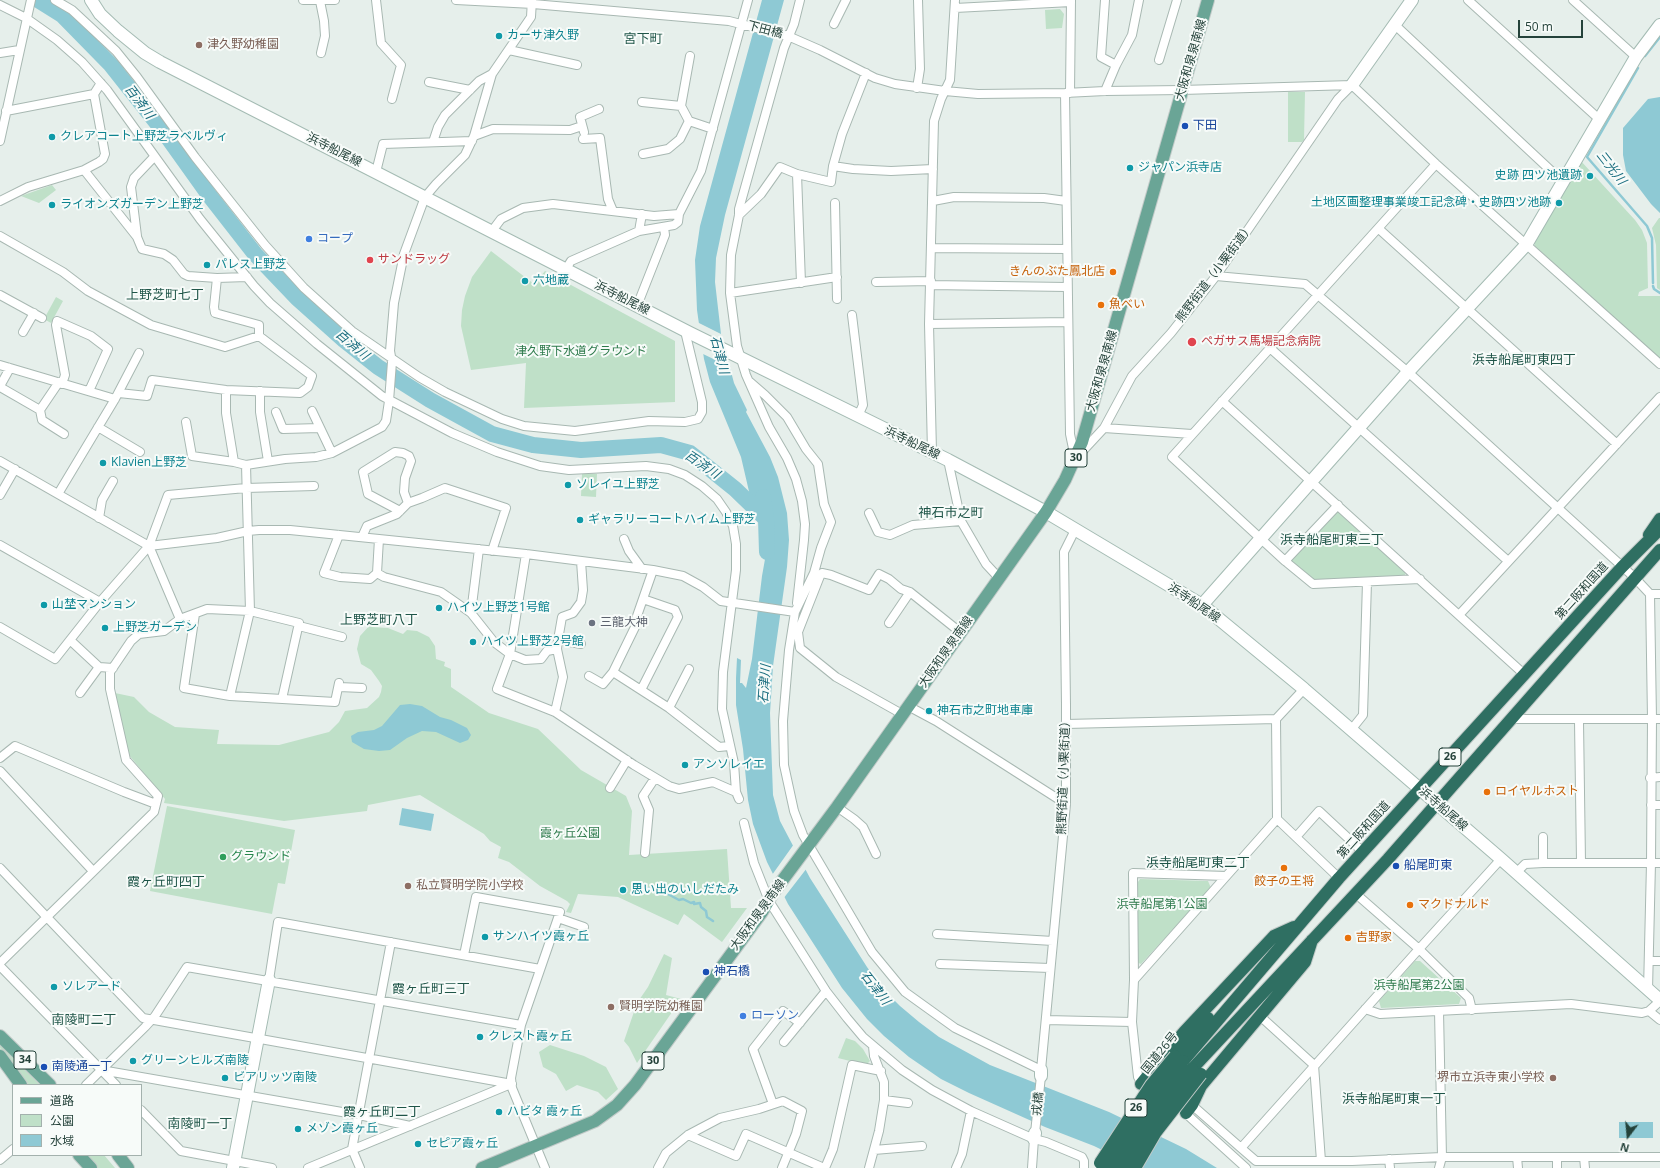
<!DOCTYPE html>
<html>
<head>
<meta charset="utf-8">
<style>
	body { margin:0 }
	#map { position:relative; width:1660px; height:1168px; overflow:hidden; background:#e6efeb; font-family:"Open Sans","Noto Sans JP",sans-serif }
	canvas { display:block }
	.legend { position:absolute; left:12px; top:1084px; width:130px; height:72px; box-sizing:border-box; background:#f7fbf9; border:1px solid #a3b1ad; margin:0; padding:5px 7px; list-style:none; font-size:12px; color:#24423a }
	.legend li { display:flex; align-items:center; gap:8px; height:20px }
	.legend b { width:20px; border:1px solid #a3b1ad }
	.north { position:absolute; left:1608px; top:1116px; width:40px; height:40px; -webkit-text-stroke:3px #f7fbf9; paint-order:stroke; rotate:196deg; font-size:11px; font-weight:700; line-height:16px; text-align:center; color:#24423a }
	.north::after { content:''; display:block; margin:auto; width:14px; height:18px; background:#24423a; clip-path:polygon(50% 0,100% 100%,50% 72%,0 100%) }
	.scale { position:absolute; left:1518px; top:20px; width:65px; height:18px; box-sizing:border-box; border:2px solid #24423a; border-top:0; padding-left:5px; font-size:12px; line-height:14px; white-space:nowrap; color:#24423a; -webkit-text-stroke:3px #f7fbf9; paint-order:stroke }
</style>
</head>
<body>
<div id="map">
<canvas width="1660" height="1168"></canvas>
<ul class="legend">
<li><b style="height:5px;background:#6aa596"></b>道路</li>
<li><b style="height:11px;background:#bfe0c8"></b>公園</li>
<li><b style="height:11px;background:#8ec9d4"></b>水域</li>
</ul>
<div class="north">N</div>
<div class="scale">50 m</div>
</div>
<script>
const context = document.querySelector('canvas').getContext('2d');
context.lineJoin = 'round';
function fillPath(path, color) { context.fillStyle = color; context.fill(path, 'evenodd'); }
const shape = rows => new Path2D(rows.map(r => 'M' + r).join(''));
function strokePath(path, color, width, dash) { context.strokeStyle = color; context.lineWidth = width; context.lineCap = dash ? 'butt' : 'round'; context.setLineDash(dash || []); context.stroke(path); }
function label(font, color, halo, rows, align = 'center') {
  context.font = font + ' "Open Sans","Noto Sans JP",sans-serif'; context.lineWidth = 4; context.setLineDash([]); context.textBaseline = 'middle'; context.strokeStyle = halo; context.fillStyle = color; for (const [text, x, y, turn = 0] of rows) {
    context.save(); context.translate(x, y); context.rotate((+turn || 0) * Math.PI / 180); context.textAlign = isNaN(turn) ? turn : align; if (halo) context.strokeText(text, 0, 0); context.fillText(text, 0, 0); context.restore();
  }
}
fillPath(shape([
	[1060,9,1064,14,1062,28,1046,29,1045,10],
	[1288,92,1305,92,1304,140,1302,142,1288,142],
	[1580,160,1635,220,1642,230,1647,243,1648,288,1639,292,1638,296,1660,296,1660,359,1535,246,1534,241],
	[52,185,56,190,39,203,21,196],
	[1659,218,1660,218,1660,290,1657,288,1656,245,1652,228],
	[491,251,534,284,545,271,675,341,675,402,524,408,526,363,471,370,461,326,462,310,465,296,472,277],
	[56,297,63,301,51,323,44,319],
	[582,474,597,474,596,497,581,496],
	[1336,510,1340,510,1406,572,1404,577,1314,581,1292,562,1292,558],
	[370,625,372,627,388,628,403,634,407,630,417,631,429,637,435,646,436,659,445,662,444,666,451,669,451,687,489,713,538,729,581,770,626,796,632,811,629,855,727,849,731,908,747,908,722,942,684,914,678,925,618,897,578,894,571,913,566,912,570,904,567,901,540,886,509,862,498,858,501,847,490,841,484,834,420,795,368,805,367,811,284,821,164,803,165,799,161,794,129,755,115,693,134,697,149,712,175,727,219,730,217,744,279,745,329,732,339,722,345,711,367,708,379,697,381,692,382,686,379,681,371,670,361,664,357,649,360,636],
	[167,806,295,830,285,884,278,883,272,914,150,891],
	[1140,879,1208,881,1211,888,1141,964,1136,962,1138,882],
	[664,954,672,958,666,995,681,999,637,1063,629,1047,624,1041,637,1003,648,987],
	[1415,961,1420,961,1461,998,1459,1004,1381,1008,1379,1001],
	[846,1038,855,1041,863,1049,870,1061,866,1065,838,1058],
	[0,1044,40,1085,29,1085,0,1048],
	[550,1045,584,1056,606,1067,618,1089,606,1100,598,1092,577,1085,566,1091,556,1074,543,1067,539,1052],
	[86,1155,104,1155,115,1168,98,1168]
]), '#bfe0c8');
fillPath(shape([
	[762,0,784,0,725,215,716,258,715,282,721,334,734,383,747,410,746,412,770,457,778,477,787,513,789,540,787,567,773,666,770,713,773,795,780,821,810,878,867,967,882,988,900,1006,919,1022,939,1037,990,1065,1109,1112,1186,1149,1217,1168,1139,1168,1094,1146,1045,1127,969,1093,941,1079,909,1057,884,1036,867,1019,842,988,788,904,767,862,753,824,748,800,743,749,736,705,736,678,737,658,741,660,740,683,742,683,746,688,752,659,762,576,767,548,766,539,760,528,760,524,765,531,770,527,768,521,751,500,741,457,710,382,704,359,697,310,695,260,700,226],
	[1660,97,1660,213,1651,204,1626,171,1623,155,1623,128,1648,99],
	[410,704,422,706,440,717,451,720,467,728,471,735,468,740,460,743,436,732,422,731,407,738,390,750,379,751,364,749,352,742,351,736,358,732,374,730,382,726,400,705],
	[402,808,434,814,431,831,399,825],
	[1619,1122,1653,1122,1653,1138,1619,1138]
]), '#8ec9d4');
fillPath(shape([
	[697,322,723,335,732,368,701,353],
	[794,844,807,868,783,899,772,875]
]), '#e6efeb');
strokePath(shape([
	[1645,56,1660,37],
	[1638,68,1587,157,1647,226,1652,238,1653,283],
	[1653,286,1654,289,1660,293],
	[636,888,643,891,644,888,655,889,661,891,662,893,666,893,679,900,683,899,691,903,694,902,694,904,700,903,701,907,706,911,707,917,713,921]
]), '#8ec9d4', 2.5);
strokePath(shape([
	[38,0,62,15,111,65,164,132,209,195,255,254,297,298,344,340,378,367,430,400,492,434,533,445,581,450,661,445,690,453,735,489,766,519],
	[763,497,766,519,767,552]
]), '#8ec9d4', 16);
const street = shape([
	[55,0,72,10,116,51,137,77,195,157,265,245,304,288,352,331,419,377,445,392,502,419,524,426,575,431,649,421,685,422,698,419,702,412,702,402,685,331],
	[303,0,335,0],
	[376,0,381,43,401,65,392,99],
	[456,0,533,4,729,21,788,36,820,50,875,78,895,84,945,91,978,94,1065,93,1105,91,1182,90,1352,85,1436,164,1660,364],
	[1105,0,1101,57,1116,65],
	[1468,0,1599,119],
	[1573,0,1636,57],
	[320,1,324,21,325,36,321,53],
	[0,5,26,18,57,40,82,62,107,90,200,219,254,286,270,303,317,344,382,396,452,433,497,452,540,466,569,470,646,466,669,469,685,475,702,486,717,499,726,512,733,526,736,544,736,570,723,672,722,709,734,763,736,792,739,799],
	[955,8,1071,2],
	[834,24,846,0],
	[1395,25,1562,181],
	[509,50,577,65],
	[0,53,19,50],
	[1159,60,1177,0],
	[429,82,470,90],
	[917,88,920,69,918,0],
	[1105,91,1116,65,1132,35,1139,0],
	[1065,93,1070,434,1075,458],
	[1070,93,1071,0],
	[642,102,681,106,689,121,713,129],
	[681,106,690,56],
	[6,111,94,94,101,83],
	[584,132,580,117,599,109],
	[474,136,493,129,570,130,582,126],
	[583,139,600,138,608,199,613,211],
	[0,141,31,0],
	[433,142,438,127,445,115,479,81,492,74],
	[643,154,668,149,680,139,689,121],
	[833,166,842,134,866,73],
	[84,170,99,162,103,159,105,154,94,94],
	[376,172,383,144,472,141],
	[797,174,801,283],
	[0,201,28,187,84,170,137,237,142,249,164,254,173,260,184,274,188,276,217,278],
	[933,201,954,197,1044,198,1066,201],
	[835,203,837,299],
	[739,215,761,194,780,167,797,174,831,182,833,166,853,169,891,171,933,169],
	[1379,229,1617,444],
	[492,231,501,219,523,208,553,204,654,216,679,214,701,171,748,0],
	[639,231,642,214],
	[0,236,63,272,88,291,151,325,225,347,259,336,312,376,308,387,300,393,226,390,152,380,147,396,119,393],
	[137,236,131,187,134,178,154,157],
	[932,248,1067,249],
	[566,269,571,261,639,231,674,225,678,222,679,214],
	[1216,276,1305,284,1408,372,1635,578,1650,594,1660,594],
	[247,277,217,278,214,307,215,313,259,325,259,336],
	[876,282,931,281],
	[930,285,1067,287],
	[730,293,837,277],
	[0,295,42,318],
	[637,306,665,235,664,227],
	[852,315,863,405,858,416],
	[929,324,1068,322],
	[23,332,34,313],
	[1270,348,1508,561],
	[0,365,115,399],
	[750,382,765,395,787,417,806,449,818,464,824,504,831,522,821,548,814,573],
	[62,384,65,375,56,325,57,321,91,336,108,349,89,391],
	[0,386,10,368],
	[0,387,40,410,59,382],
	[226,390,226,413,234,462,246,465,285,459,316,457,332,453,382,427,386,421,389,401,392,362,390,351,394,303,404,254,425,197,436,184,465,155,474,136,492,74,531,17,532,0],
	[260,391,260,412,268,461],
	[1222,401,1525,675],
	[40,410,42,420,64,434],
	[312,411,332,453],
	[276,412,283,429,320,428],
	[186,422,192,456,234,462],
	[98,427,140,452],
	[1104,428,1192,434],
	[932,452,929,324,934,121,941,99,950,80,955,0],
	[1078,456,1104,428,1132,376,1171,333,1216,276,1338,99,1352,85],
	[948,460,961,521,986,564,999,578],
	[0,461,149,546,217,538,248,531,259,530,290,530,379,539,526,554,653,570,683,576,703,587,721,601,795,612,814,573,820,576,798,632,800,648,836,677,902,714],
	[58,494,115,399,139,353],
	[0,495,15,469],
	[400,511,368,494,363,472,395,452,403,453,409,456,411,461,405,478,404,492,408,503],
	[869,513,878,532,890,535,913,525,961,521],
	[99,518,102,500,113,481],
	[339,535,324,573,340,577,370,579,377,573],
	[362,537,367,526,397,514,408,503,422,498,445,488,506,508,492,551],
	[379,539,377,573,384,577,441,592,471,613,494,642,510,654,525,660,541,659,547,651,557,649],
	[624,539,629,551,642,569],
	[0,545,100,602],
	[149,546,180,619],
	[526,554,510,654,497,689,555,712,634,765,669,786,679,789,713,782,736,792],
	[1285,561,1338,505],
	[653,570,637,616,636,625,613,672,669,708,719,747,729,746],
	[820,576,822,573,831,575,869,590,879,574,889,579,901,589,910,592,960,632],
	[1420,579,1313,584,1285,561,1172,457,1436,164],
	[797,603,804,540,805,524,802,501,796,479,787,458,769,427,746,375,737,346,730,293,731,255,739,215,739,209,784,48,794,24,800,0],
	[795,612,789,650,783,721,784,765,794,811,803,835,872,952,905,992,955,1028,1041,1070,1066,804,1066,705,1064,552,1075,530],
	[471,613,479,549],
	[195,614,184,688,230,696,335,702,339,683],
	[1459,615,1660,397],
	[889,623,910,592],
	[299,626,342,637],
	[0,627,55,659,100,602,149,546,168,495,246,488,314,486],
	[70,640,99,667],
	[558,640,581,644],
	[589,676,603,684,613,672],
	[339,687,362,688],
	[641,690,678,617,675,610,643,599],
	[80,693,99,667,113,668],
	[230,696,250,611,246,465],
	[908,706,936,721,1066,804],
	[669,708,689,669],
	[555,712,563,677,557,649,558,640,562,617,573,613,581,602,583,590,581,561],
	[1510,719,1660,719],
	[1579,721,1581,862],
	[1066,724,1276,719],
	[1351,730,1363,715,1367,582],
	[0,758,15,746,124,792,156,804],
	[0,771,93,871],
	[1650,778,1660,777],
	[610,788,627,760],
	[1651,805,1660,805],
	[837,807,854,819,863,827,876,854],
	[1277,819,1339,878],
	[744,823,754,863,769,901,826,991,847,1018,863,1037,902,1070,932,1090,971,1111,1034,1139,1046,1142,1082,1157,1084,1161,1084,1168],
	[1296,837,1319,811,1363,852],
	[645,853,649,810,643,796,655,778],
	[1543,863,1543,837],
	[0,868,143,1018,512,1084],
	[1516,873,1525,864,1543,863,1660,863],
	[558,918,584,927],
	[937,934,1053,941],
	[464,955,476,897,560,912,521,1025,511,1078,512,1088,545,1168],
	[1649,961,1660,961],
	[0,963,154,812,158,796,126,760,110,689,110,672,131,641,139,634,164,631,180,619,207,609,250,611,299,623,282,699],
	[940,964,1050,968],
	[0,966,116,1085],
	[269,980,278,922,540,969],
	[1134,980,1133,873,1226,876],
	[1648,990,1651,863,1652,719,1650,594],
	[1365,1009,1380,1014,1571,1004,1642,1013,1649,1011,1660,1001],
	[1472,1010,1469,998,1419,949,1501,859],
	[1649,1011,1660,1020],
	[1260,1016,1314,1065,1321,1161],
	[1046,1020,1132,1022],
	[784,1042,826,991],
	[101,1070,359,1115,410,1126],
	[86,1085,145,1027,155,1016,187,967,521,1025],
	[1144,1085,1138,1077,1132,1022,1134,980,1277,819,1276,719,1304,689],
	[884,1100,908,1103],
	[773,1104,753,1049,783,1011,800,1023],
	[1192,1105,1241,1148,1419,949,1355,893],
	[141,1110,181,1151,272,1168],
	[1182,1110,1246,1168],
	[1035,1133,1041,1076],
	[688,1135,736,1156,746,1134,824,1168],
	[1241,1148,1256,1161,1352,1161,1442,1157,1660,1157],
	[874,1150,922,1146],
	[1517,1157,1518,1168],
	[1584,1157,1585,1168],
	[1557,1158,1557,1168],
	[1389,1159,1390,1168],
	[0,1160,13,1149],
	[308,1168,511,1084],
	[360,1168,352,1149,391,942],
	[658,1168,666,1153,688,1135,720,1118,759,1109,783,1101,802,1111,796,1134,782,1168],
	[825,1168,833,1149,852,1065,881,1071],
	[869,1168,879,1131,884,1100,884,1082,874,1056,873,1046],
	[956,1168,962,1154,971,1111],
	[1032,1168,1034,1139],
	[1439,1168,1442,1157,1439,1011]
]);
const secondary = shape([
	[91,0,100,14,118,31,145,53,160,62,690,333,948,460,1046,512,1202,605,1304,689,1501,859,1660,1000],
	[1352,85,1412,0],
	[1202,605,1408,372,1526,245,1636,57,1660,25],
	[1041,1076,1041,1070],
	[1034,1139,1035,1133],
	[233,1168,269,980]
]);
const primary = shape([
	[0,1036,50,1085],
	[0,1056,21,1085],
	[79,1155,91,1168],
	[118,1155,128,1168],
	[482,1168,595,1121,617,1105,635,1085,762,912,773,893,837,807,1046,512,1065,480,1082,442,1208,0]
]);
const highway = shape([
	[1649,535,1660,519],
	[1178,1052,1208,1018],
	[1183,1061,1339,878,1622,567,1660,529],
	[1192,1069,1388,859,1660,550],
	[1141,1084,1184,1032,1274,936,1294,927],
	[1186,1113,1192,1105,1201,1086,1305,962,1312,940]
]);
strokePath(street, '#a8b8b2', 10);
strokePath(secondary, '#a4bbb3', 14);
strokePath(primary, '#c2cac8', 14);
strokePath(highway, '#c2cac8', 14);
strokePath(street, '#fff', 8);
strokePath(secondary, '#fff', 12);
strokePath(primary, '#6aa596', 12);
strokePath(highway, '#2f6f62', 12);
const highwayBridge = shape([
	[1100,1163,1151,1085,1175,1056],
	[1109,1168,1134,1127,1183,1061],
	[1122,1168,1148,1127,1192,1069],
	[1135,1168,1156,1132,1201,1074]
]);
strokePath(highwayBridge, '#c2cac8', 14, []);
strokePath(highwayBridge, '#2f6f62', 12);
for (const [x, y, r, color] of [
	[499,36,4,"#0f9aa8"],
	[199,45,4,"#8d6e63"],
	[1185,126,4,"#1a4fb4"],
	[52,137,4,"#0f9aa8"],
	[1130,168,4,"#0f9aa8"],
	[1590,176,4,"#0f9aa8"],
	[1559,203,4,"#0f9aa8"],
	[52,205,4,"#0f9aa8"],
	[309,239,4,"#3f7fe0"],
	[370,260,4,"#e0444e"],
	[207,265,4,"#0f9aa8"],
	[1113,272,4,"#e8710a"],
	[525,281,4,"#0f9aa8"],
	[1101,305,4,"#e8710a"],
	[1192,342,5,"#e0444e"],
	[103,463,4,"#0f9aa8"],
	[568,485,4,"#0f9aa8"],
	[580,520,4,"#0f9aa8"],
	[44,605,4,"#0f9aa8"],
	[439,608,4,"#0f9aa8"],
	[592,623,4,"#6b7280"],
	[105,628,4,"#0f9aa8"],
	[473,642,4,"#0f9aa8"],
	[929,711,4,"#0f9aa8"],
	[685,765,4,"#0f9aa8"],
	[1487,792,4,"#e8710a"],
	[223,857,4,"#2e9e5b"],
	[1396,866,4,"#1a4fb4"],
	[1284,868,4,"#e8710a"],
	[408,886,4,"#8d6e63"],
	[623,890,4,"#0f9aa8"],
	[1410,905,4,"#e8710a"],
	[485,937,4,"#0f9aa8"],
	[1348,938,4,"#e8710a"],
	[706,972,4,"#1a4fb4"],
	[54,987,4,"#0f9aa8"],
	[611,1007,4,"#8d6e63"],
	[743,1016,4,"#3f7fe0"],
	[480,1037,4,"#0f9aa8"],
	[133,1061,4,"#0f9aa8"],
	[44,1067,4,"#1a4fb4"],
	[225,1078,4,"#0f9aa8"],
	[1553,1078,4,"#8d6e63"],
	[499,1112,4,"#0f9aa8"],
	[298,1129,4,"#0f9aa8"],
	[418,1144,4,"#0f9aa8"]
]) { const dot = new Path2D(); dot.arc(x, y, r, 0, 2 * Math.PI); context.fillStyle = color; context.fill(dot); strokePath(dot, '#f7fbf9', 1.5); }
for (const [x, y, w] of [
	[1076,458,22],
	[1450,757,22],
	[25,1060,22],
	[653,1061,22],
	[1136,1108,22]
]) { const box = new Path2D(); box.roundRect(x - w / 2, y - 9, w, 18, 3); context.fillStyle = '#f7fbf9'; context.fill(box); strokePath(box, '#24423a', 1); }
label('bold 11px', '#24423a', null, [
	["30",1076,458],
	["26",1450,757],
	["34",25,1060],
	["30",653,1061],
	["26",1136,1108]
]);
label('12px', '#24423a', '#f7fbf9', [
	["下田橋",765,30,15],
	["大阪和泉泉南線",1191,60,-74],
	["浜寺船尾線",334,150,27],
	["熊野街道（小栗街道）",1215,273,-53],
	["浜寺船尾線",622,298,27],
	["大阪和泉泉南線",1102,371,-74],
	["浜寺船尾線",912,443,26],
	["第二阪和国道",1582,591,-48],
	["浜寺船尾線",1194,603,34],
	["大阪和泉泉南線",946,652,-55],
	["熊野街道（小栗街道）",1064,775,-88],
	["浜寺船尾線",1443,809,41],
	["第二阪和国道",1364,830,-48],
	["大阪和泉泉南線",758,915,-54],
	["国道26号",1160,1053,-51],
	["戎橋",1038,1104,-84]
]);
label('12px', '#0d838f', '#f7fbf9', [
	["カーサ津久野",507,36],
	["クレアコート上野芝ラベルヴィ",60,137],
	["ジャパン浜寺店",1138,168],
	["史跡 四ツ池遺跡",1582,176,"right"],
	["土地区画整理事業竣工記念碑・史跡四ツ池跡",1551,203,"right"],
	["ライオンズガーデン上野芝",60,205],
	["パレス上野芝",215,265],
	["六地蔵",533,281],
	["Klavien上野芝",111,463],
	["ソレイユ上野芝",576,485],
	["ギャラリーコートハイム上野芝",588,520],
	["山埜マンション",52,605],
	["ハイツ上野芝1号館",447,608],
	["上野芝ガーデン",113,628],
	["ハイツ上野芝2号館",481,642],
	["神石市之町地車庫",937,711],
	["アンソレイエ",693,765],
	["思い出のいしだたみ",631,890],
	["サンハイツ霞ヶ丘",493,937],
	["ソレアード",62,987],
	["クレスト霞ヶ丘",488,1037],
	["グリーンヒルズ南陵",141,1061],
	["ビアリッツ南陵",233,1078],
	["ハビタ 霞ヶ丘",507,1112],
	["メゾン霞ヶ丘",306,1129],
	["セピア霞ヶ丘",426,1144]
], 'left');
label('12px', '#785e54', '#f7fbf9', [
	["津久野幼稚園",207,45],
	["私立賢明学院小学校",416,886],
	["賢明学院幼稚園",619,1007],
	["堺市立浜寺東小学校",1545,1078,"right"]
], 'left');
label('12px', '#164399', '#f7fbf9', [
	["下田",1193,126],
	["船尾町東",1404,866],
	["神石橋",714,972],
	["南陵通一丁",52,1067]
], 'left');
label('12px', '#366cbe', '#f7fbf9', [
	["コープ",317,239],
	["ローソン",751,1016]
], 'left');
label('12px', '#be3a42', '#f7fbf9', [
	["サンドラッグ",378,260],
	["ペガサス馬場記念病院",1201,342]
], 'left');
label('12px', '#c56008', '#f7fbf9', [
	["きんのぶた鳳北店",1105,272,"right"],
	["魚べい",1109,305],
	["ロイヤルホスト",1495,792],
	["餃子の王将",1284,882,"center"],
	["マクドナルド",1418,905],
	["吉野家",1356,938]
], 'left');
label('12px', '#2d7a4b', '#f7fbf9', [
	["津久野下水道グラウンド",581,352],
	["霞ヶ丘公園",570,834],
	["浜寺船尾第1公園",1162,905],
	["浜寺船尾第2公園",1419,986]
]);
label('12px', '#5b616d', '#f7fbf9', [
	["三龍大神",600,623]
], 'left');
label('12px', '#27864d', '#f7fbf9', [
	["グラウンド",231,857]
], 'left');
label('13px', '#1f5548', '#f7fbf9', [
	["宮下町",643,39],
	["上野芝町七丁",165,295],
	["浜寺船尾町東四丁",1524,360],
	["神石市之町",951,513],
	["浜寺船尾町東三丁",1332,540],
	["上野芝町八丁",379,620],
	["浜寺船尾町東二丁",1198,863],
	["霞ヶ丘町四丁",166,882],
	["霞ヶ丘町三丁",431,989],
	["南陵町二丁",84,1020],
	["浜寺船尾町東一丁",1394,1099],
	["霞ヶ丘町二丁",382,1112],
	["南陵町一丁",200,1124]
]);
label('italic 13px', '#1c6f80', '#f7fbf9', [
	["百済川",139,102,53],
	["三光川",1611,168,52],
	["百済川",352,345,40],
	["石津川",719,355,75],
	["百済川",702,465,34],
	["石津川",765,684,-86],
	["石津川",875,988,52]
]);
</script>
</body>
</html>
